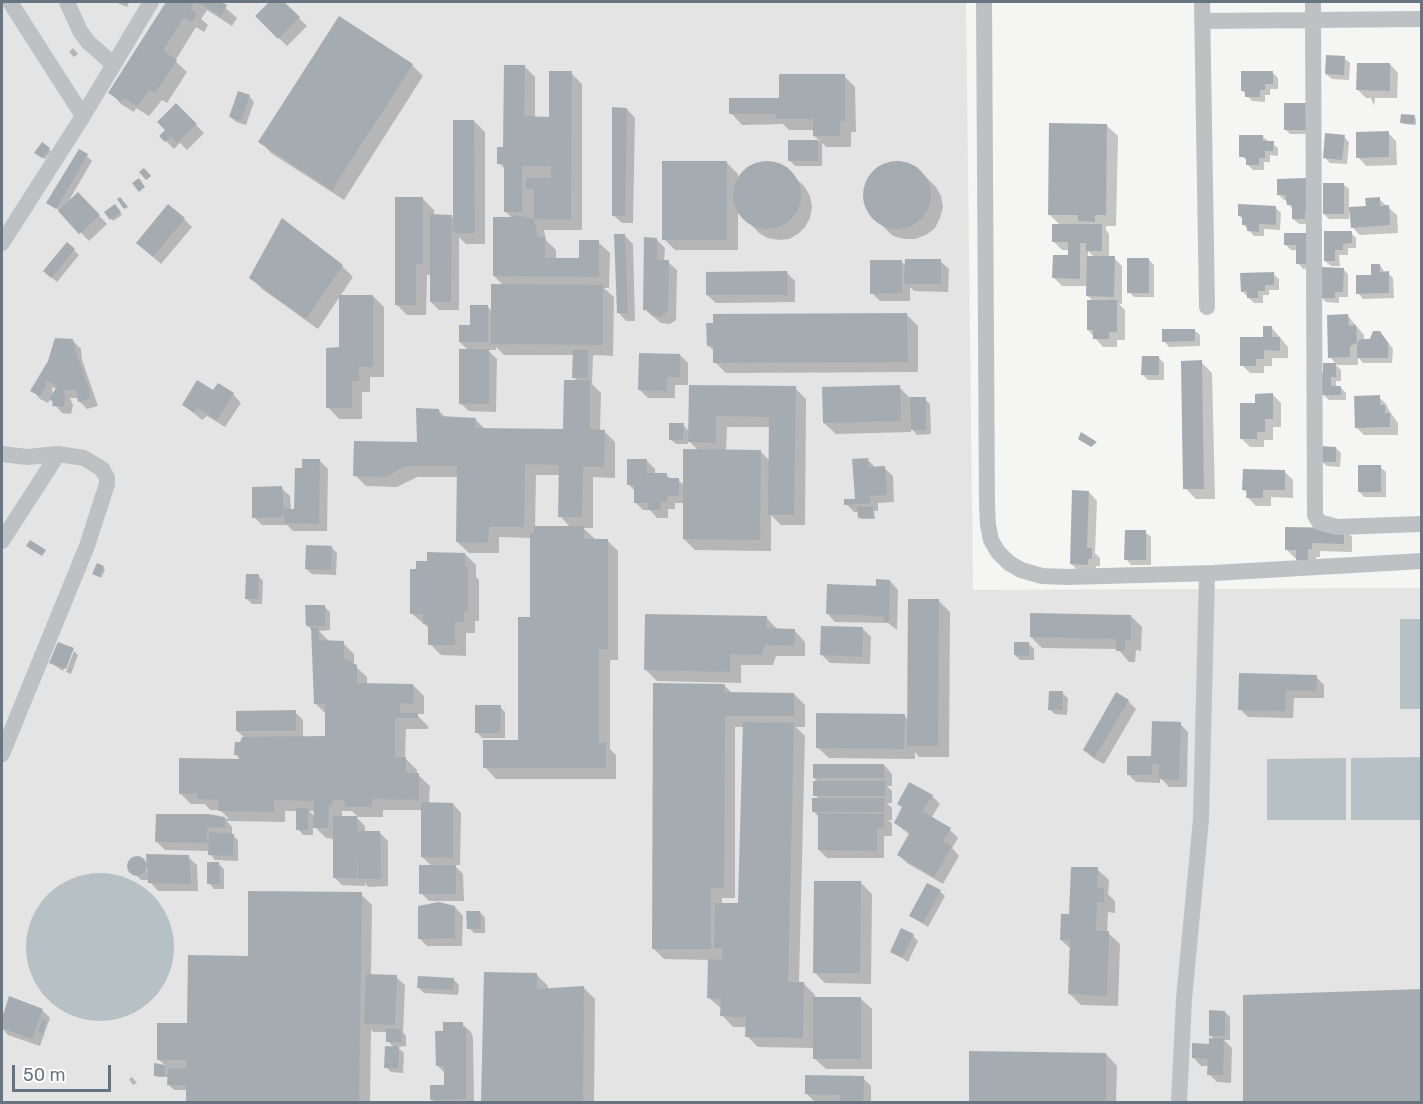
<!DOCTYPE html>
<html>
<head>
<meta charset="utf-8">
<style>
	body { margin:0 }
	#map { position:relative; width:1423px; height:1104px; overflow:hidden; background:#f5f5f3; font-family:Rubik,sans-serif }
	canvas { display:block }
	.frame { position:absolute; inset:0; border:3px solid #687580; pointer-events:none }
	.scale { position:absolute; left:12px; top:1065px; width:99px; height:27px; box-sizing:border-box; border:3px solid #687580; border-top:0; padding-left:8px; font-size:18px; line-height:21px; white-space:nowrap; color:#687580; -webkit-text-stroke:4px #fff; paint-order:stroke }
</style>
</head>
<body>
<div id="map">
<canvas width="1423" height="1104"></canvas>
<div class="frame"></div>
<div class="scale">50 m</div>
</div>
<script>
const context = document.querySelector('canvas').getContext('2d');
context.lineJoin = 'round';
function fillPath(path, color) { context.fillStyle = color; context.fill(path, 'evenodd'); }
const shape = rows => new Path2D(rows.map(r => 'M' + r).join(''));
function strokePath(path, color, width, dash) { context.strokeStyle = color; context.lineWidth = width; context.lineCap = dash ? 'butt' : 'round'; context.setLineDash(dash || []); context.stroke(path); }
fillPath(shape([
	[2,2,966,2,973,590,1421,588,1421,1102,2,1102]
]), '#e3e4e3');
fillPath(shape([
	[1400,619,1421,619,1421,709,1400,709],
	[1421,757,1421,820,1351,820,1351,758],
	[1346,758,1346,820,1267,820,1267,759],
	'26 947a74 74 0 1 1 148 0a74 74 0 1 1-148 0Z'
]), '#b7c1c5');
fillPath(shape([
	[115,2,129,2,127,7],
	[168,2,219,2,237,18,232,26,207,10,201,19,208,25,204,32,196,27,175,61,187,72,167,103,162,100,149,116,136,108,134,112,121,104,110,92],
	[271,2,282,2,307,26,287,46,257,16],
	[73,48,78,54,74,57,69,52],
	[1344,58,1350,63,1349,80,1332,79,1326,74],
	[1390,64,1398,73,1397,98,1375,98,1374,106,1371,98,1366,98,1358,90],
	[412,65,423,76,344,200,271,153,260,141],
	[524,66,535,77,535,118,551,118,571,73,582,84,582,230,544,230,546,240,556,250,556,260,580,260,598,242,610,253,609,288,604,288,614,297,613,356,593,355,592,384,601,393,600,431,604,431,615,442,615,478,593,477,593,528,583,528,595,539,607,540,618,551,618,660,610,660,610,749,616,755,616,779,496,779,485,767,519,742,531,619,531,538,499,537,499,553,469,553,457,542,458,477,417,477,397,487,366,486,355,475,418,444,438,410,446,418,475,419,485,429,565,431,578,382,574,377,574,355,504,355,496,347,496,350,488,350,497,359,496,412,469,411,460,403,469,351,460,342,488,307,492,311,504,286,494,276,513,219,506,212,506,170,499,163,505,148],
	[536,475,560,475,560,516,571,528,535,528],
	[1273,73,1278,78,1278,89,1270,89,1270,95,1265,95,1265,102,1252,101,1242,90],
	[844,76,855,87,856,132,851,132,851,147,826,147,822,143,822,166,795,166,790,161,790,141,820,141,814,136,814,130,789,130,783,124,742,125,731,113,780,99],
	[249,96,254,102,246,125,236,122,231,117],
	[176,105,204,133,187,150,180,143,174,149,161,136,167,130],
	[627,109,635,118,633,223,622,223,613,215],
	[1313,110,1313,134,1290,134,1285,129],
	[1414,117,1416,119,1416,125,1404,124,1402,122],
	[474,121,485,132,485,244,466,244,459,237,459,310,439,310,431,302,431,275,427,275,426,315,407,315,396,304,422,198,434,210,434,216,451,216,455,220],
	[1106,125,1118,136,1116,226,1106,226,1106,230,1109,234,1109,258,1114,258,1122,266,1122,304,1119,304,1125,310,1125,340,1117,340,1117,347,1103,347,1088,330,1094,302,1088,296,1088,286,1062,286,1054,278,1069,257,1069,250,1062,250,1053,241,1060,225,1049,214],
	[1088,251,1095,258,1088,258],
	[1388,133,1396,141,1397,165,1366,166,1358,157],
	[1263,137,1278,148,1278,156,1270,155,1270,162,1264,162,1264,170,1253,170,1248,165,1248,161,1241,156],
	[1344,137,1349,142,1347,164,1330,163,1324,157],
	[42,144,51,151,45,159,38,155],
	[87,156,92,161,68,202,78,194,107,224,89,241,61,212,48,202],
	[897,161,908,163,917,168,936,187,941,196,943,207,940,218,935,228,926,235,915,239,904,239,893,236,872,216,867,206,865,195,866,185,871,175,887,163],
	[727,163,738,174,738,181,743,173,751,166,762,163,773,163,784,167,804,186,810,196,812,207,810,218,805,227,798,234,789,239,778,240,768,238,759,233,738,211,738,250,675,250,664,239],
	[1306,180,1309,224,1299,224,1293,219,1293,209,1288,204,1287,200,1284,200,1279,195],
	[1343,184,1349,189,1349,208,1367,207,1379,199,1397,215,1398,233,1360,235,1352,227,1351,211,1349,211,1349,219,1329,219,1324,214],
	[117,208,122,215,113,221,107,212],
	[1276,208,1281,213,1280,230,1264,229,1264,236,1254,236,1243,224,1243,220,1239,215],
	[184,219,192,227,161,264,138,243],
	[1325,233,1351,233,1356,238,1356,248,1348,248,1348,255,1339,255,1340,266,1331,266,1325,261],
	[1309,235,1314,268,1303,269,1298,263,1298,250,1291,250,1286,245],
	[625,236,633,244,635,321,626,321,618,312],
	[656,239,665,248,664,262,668,262,677,270,676,320,670,324,661,323,644,309],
	[74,250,79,255,57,282,50,276],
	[1148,259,1154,265,1154,297,1134,297,1129,292],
	[901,261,906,266,940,261,949,269,948,292,914,291,910,287,910,301,880,301,872,293],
	[1380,265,1385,273,1388,273,1393,278,1394,298,1363,299,1358,293],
	[342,266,353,277,318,329,262,289,251,277],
	[1343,269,1348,274,1348,297,1339,297,1339,303,1326,302,1321,297],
	[787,273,795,281,795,302,716,303,707,295],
	[1273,274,1279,279,1279,290,1269,290,1269,295,1263,295,1263,303,1254,303,1242,291],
	[373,296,384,307,384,377,370,377,370,392,362,392,362,419,339,419,328,407,340,349],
	[907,315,918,326,918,372,726,373,715,362,715,352,708,345],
	[1348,316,1364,335,1364,341,1371,341,1379,332,1385,338,1393,349,1392,363,1363,363,1358,357,1358,365,1336,365,1341,370,1341,381,1336,381,1336,388,1341,388,1346,393,1346,400,1329,400,1323,395,1325,364,1337,365,1330,357],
	[1272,328,1288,347,1288,358,1272,358,1272,366,1264,366,1264,373,1250,373,1242,365],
	[1194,330,1200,335,1200,346,1169,347,1164,341],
	[73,341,81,349,82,360,98,406,87,409,79,401,79,398,70,398,73,405,71,414,62,413,50,399,48,403,40,399,32,390],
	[52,387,57,389,53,396],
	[680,355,688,363,688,385,675,385,675,398,648,398,640,390],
	[1158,357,1164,363,1164,380,1148,380,1143,375],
	[1201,362,1212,373,1215,499,1196,499,1185,488],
	[690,387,795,388,806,399,805,525,781,525,771,515,771,551,695,550,684,539,684,503,675,503,675,509,668,509,668,518,657,518,650,510,643,510,635,502,635,491,629,485,647,461,655,469,655,475,666,475,671,479,678,480,685,486,699,451,688,440,688,444,676,444,670,439,683,425,690,432],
	[727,427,770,427,770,461,760,451,726,451],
	[899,387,911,399,925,399,930,404,931,434,917,435,911,428,911,432,836,434,824,423],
	[233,394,241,403,225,427,207,416,202,420,184,405],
	[1273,395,1281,403,1281,427,1273,427,1273,440,1264,440,1264,447,1250,447,1242,439,1257,405],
	[1379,397,1387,405,1388,409,1398,423,1398,435,1364,435,1356,427],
	[1336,448,1341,453,1340,467,1327,466,1321,461],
	[867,459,876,468,884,468,893,476,894,502,878,503,878,511,874,511,875,519,861,519,859,512,854,512,846,504,856,500],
	[320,461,328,469,327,531,293,531,287,525,262,525,254,517,281,488,290,496,291,510,296,510,303,470],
	[1380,467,1386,472,1386,497,1364,497,1359,491],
	[1285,472,1293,480,1293,498,1271,497,1271,506,1256,506,1248,498,1248,494,1244,490],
	[1089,492,1097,501,1095,553,1100,558,1100,566,1096,566,1096,572,1080,572,1071,564],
	[1344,529,1352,537,1352,552,1320,551,1320,557,1316,557,1316,568,1295,558,1287,550],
	[1145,532,1151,537,1151,565,1131,565,1126,559],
	[332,548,337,553,336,575,312,574,306,569],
	[465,554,476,565,476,577,479,580,479,621,475,621,475,633,466,633,466,656,441,655,430,644,430,629,411,613,429,563],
	[103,567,105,570,101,578,94,574],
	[258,575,263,581,262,604,252,604,246,598],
	[890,581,898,590,897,630,888,623,835,622,827,613],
	[939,601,950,612,949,757,919,757,915,752,915,759,829,758,817,747,904,715,908,720],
	[325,607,330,612,330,630,319,631,329,641,343,643,354,654,354,665,367,677,367,684,413,685,424,696,424,714,416,714,428,726,428,729,406,729,405,758,417,770,417,774,430,786,429,804,453,804,461,813,460,865,454,865,463,874,464,901,429,901,421,893,432,866,422,857,423,810,383,810,383,817,358,817,352,811,342,811,342,818,357,818,365,826,365,833,379,832,388,841,388,886,368,887,365,883,365,886,342,885,334,877,334,839,326,838,313,825,313,835,303,835,298,829,298,811,285,811,285,822,227,821,232,827,232,835,238,840,238,861,215,860,210,854,210,851,165,850,157,842,208,816,229,819,220,810,210,810,205,804,191,804,180,793,242,761,236,755,244,737,237,731,295,712,303,720,303,738,326,738,326,714,315,703,312,630,307,625],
	[309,811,315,811,315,817],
	[1131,616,1142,627,1141,651,1136,650,1135,662,1129,662,1118,649,1042,648,1031,637],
	[766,617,777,629,794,630,805,642,805,656,776,656,773,665,741,665,741,683,657,681,646,670],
	[863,629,871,637,870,664,830,663,822,655],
	[59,644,73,650,72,650,63,671,51,663],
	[1029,644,1034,649,1034,660,1020,660,1015,655],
	[74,651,78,655,71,674,66,672],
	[1316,677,1324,685,1324,698,1294,698,1293,718,1248,717,1240,709],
	[724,685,733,694,794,694,805,705,805,727,796,727,805,736,799,983,804,984,815,995,815,998,860,998,872,1009,872,1069,826,1069,814,1058,814,1048,758,1047,747,1036,747,1027,733,1027,722,1015,722,1009,709,998,710,960,664,959,653,948],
	[735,727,744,727,740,905,722,904,722,898,735,898],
	[1062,693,1068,698,1067,715,1055,714,1049,709],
	[1128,701,1136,709,1104,764,1093,758,1084,750],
	[500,707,505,712,505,738,482,738,477,732],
	[1180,724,1188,732,1187,787,1169,787,1160,777,1160,783,1136,782,1128,774,1153,758],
	[884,765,892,774,892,786,887,786,892,791,892,803,887,803,892,808,892,820,888,820,892,823,892,836,884,836,884,858,827,858,819,850,819,817,814,812,819,799,815,795,819,783,814,778],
	[932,796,940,804,931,818,950,830,958,838,952,848,959,856,943,884,907,863,899,855,910,835,895,823],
	[188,857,197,865,198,891,158,891,150,882,149,880,141,880,130,869,130,862,139,858,145,863,147,873],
	[219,864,224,869,224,889,214,889,209,883],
	[1097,869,1109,880,1108,894,1115,901,1115,913,1108,912,1107,932,1120,944,1118,1006,1081,1005,1070,994,1071,949,1061,940,1071,916],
	[861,883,872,894,871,984,825,983,814,972],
	[940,891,945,896,928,927,911,916],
	[361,894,372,905,371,976,396,977,405,985,403,1032,406,1036,406,1046,397,1047,404,1053,403,1073,391,1072,386,1067,394,1048,388,1041,387,1032,373,1032,371,1029,370,1102,187,1102,187,1090,174,1090,169,1085,169,1077,158,1077,155,1075,155,1065,166,1066,159,1060,249,957],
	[455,907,463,916,462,946,427,946,419,938],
	[480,912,485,918,485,933,474,933,469,928],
	[913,936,918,941,908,962,892,951],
	[486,974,537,975,548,986,548,990,584,988,595,999,594,1102,482,1102],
	[453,979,459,985,458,995,424,993,419,988],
	[1422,991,1422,1102,1245,1102,1244,997],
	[10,998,42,1010,50,1018,40,1046,8,1035,2,1028,2,1022],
	[1225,1012,1230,1017,1230,1040,1224,1040,1232,1048,1231,1083,1217,1082,1209,1074,1209,1066,1201,1066,1193,1057,1215,1040,1210,1035],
	[462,1024,471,1032,473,1038,474,1102,435,1102,431,1099,446,1086,446,1074,437,1065,444,1032],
	[971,1053,1106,1054,1117,1066,1116,1102,970,1102],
	[132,1077,137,1083,133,1085,129,1079],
	[863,1078,871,1086,871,1102,814,1101,806,1093]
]), '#0003');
fillPath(shape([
	[166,2,194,2,190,8,197,13,192,22,184,17,163,51,177,60,155,93,150,90,137,106,124,98,122,102,108,93],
	[197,2,221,2,227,5,221,16],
	[269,2,284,2,300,17,278,39,255,16],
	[339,16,413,64,332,190,258,142],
	[1326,55,1345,56,1344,75,1325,74],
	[1357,63,1390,63,1390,91,1356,90],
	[504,65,525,65,524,116,549,117,549,71,572,71,571,220,534,219,534,189,526,189,526,178,551,178,551,166,522,166,522,212,504,212,504,164,497,164,497,147,503,147],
	[1241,71,1273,71,1273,84,1265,84,1265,90,1260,90,1260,97,1245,97,1245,91,1241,91],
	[779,74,845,74,845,121,840,121,840,136,813,136,813,119,776,119,776,114,729,114,729,98,779,98],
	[238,91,250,95,241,121,229,117],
	[176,103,197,124,177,143,171,136,165,142,159,136,165,130,157,122],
	[1284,103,1308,103,1308,130,1284,130],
	[612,107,627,108,625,216,612,216],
	[1401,114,1415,115,1414,124,1400,123],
	[453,120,474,120,475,233,453,233],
	[1049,123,1107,124,1106,215,1095,215,1095,222,1078,221,1078,215,1048,215],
	[1389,131,1389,157,1356,158,1356,132],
	[1325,133,1345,135,1342,160,1323,158],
	[1239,135,1263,135,1263,141,1274,141,1273,151,1265,151,1265,158,1259,158,1259,165,1246,165,1246,157,1239,157],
	[788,140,818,140,818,161,788,161],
	[42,142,50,148,42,158,34,153],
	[79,149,88,154,56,209,46,203],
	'863 195a34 34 0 1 1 68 0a34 34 0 1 1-68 0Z',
	[662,161,727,161,727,240,662,240],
	'733 195a34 34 0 1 1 68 0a34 34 0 1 1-68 0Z',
	[144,168,151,176,146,180,139,172],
	[139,178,145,187,139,192,132,183],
	[1306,178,1309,212,1305,212,1305,219,1292,219,1292,205,1287,205,1285,195,1277,195,1277,179],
	[1323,183,1344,183,1344,214,1323,214],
	[78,192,100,215,79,234,58,211],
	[120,197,128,207,124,209,117,199],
	[395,197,423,197,423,264,416,264,416,305,395,305],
	[1380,197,1380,206,1389,205,1390,225,1351,228,1349,207,1366,206,1365,198],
	[115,204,121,212,110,220,104,212],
	[168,204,185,218,153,257,136,243],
	[1238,204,1276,206,1276,225,1259,224,1259,232,1247,231,1247,225,1242,225,1242,216,1238,216],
	[430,214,452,215,451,302,430,302],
	[516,215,534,219,538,237,545,237,545,258,579,258,579,240,599,240,599,277,493,276,493,217,514,217],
	[282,218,343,265,306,319,249,278],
	[1052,224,1102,224,1102,251,1086,251,1086,243,1080,243,1080,279,1052,278,1053,255,1068,255,1068,242,1052,242],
	[1324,231,1352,231,1352,243,1343,244,1343,250,1335,250,1335,261,1324,261],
	[1284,233,1309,233,1309,264,1296,264,1296,245,1284,245],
	[614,234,625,234,628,313,617,313],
	[644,237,657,238,657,260,669,260,668,311,661,317,651,315,649,310,643,310],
	[67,242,75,249,51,278,43,271],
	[1087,256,1115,256,1114,297,1086,296],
	[1127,258,1149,258,1149,293,1127,293],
	[905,259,941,259,941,284,904,284],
	[870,260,902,260,902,293,870,294],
	[1371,264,1380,264,1380,272,1389,271,1389,293,1356,294,1356,275,1371,275],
	[1320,267,1344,268,1343,292,1335,292,1335,298,1319,298],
	[787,271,788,295,706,295,706,272],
	[1274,272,1274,285,1265,285,1265,291,1258,291,1258,298,1247,298,1247,291,1241,292,1240,273],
	[491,284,603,285,603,345,491,344],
	[339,295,373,295,373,367,359,367,359,381,352,381,352,408,326,408,326,348,339,347],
	[1087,300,1117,300,1117,332,1109,332,1109,339,1093,339,1093,330,1087,330],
	[470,305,488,305,488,342,459,342,459,325,470,325],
	[907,313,908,362,713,363,713,346,707,346,706,323,713,323,713,314],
	[1348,314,1349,326,1356,325,1357,343,1350,346,1350,357,1328,358,1327,315],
	[1263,326,1272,326,1272,337,1280,337,1280,351,1264,350,1264,359,1256,359,1256,366,1240,366,1240,337,1263,337],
	[1162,329,1195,329,1195,341,1162,342],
	[1373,331,1380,331,1388,343,1388,358,1357,358,1357,343,1361,339,1370,339],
	[55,338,73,339,75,350,89,388,90,398,78,402,76,390,63,390,65,396,64,407,52,406,53,401,49,400,57,386,45,380,46,385,40,396,30,391,48,361],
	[459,349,489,349,489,404,459,404],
	[573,350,588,350,588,378,572,378],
	[639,353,680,354,680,377,667,377,667,391,638,390],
	[1142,356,1159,356,1159,375,1141,375],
	[1202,360,1204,489,1183,489,1181,361],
	[1323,363,1336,363,1336,377,1331,377,1331,386,1341,386,1341,395,1322,395,1317,373,1323,373],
	[197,380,213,390,218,383,234,393,217,420,198,408,193,412,182,405],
	[564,380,590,380,590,429,605,430,604,467,583,467,582,517,558,517,559,465,525,464,524,527,489,527,488,543,456,542,457,466,406,466,385,477,353,476,354,441,417,442,416,408,439,409,440,416,476,418,475,428,563,429],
	[689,385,796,386,794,515,768,515,769,417,716,416,716,443,688,442],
	[900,385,901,421,823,423,822,387],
	[1273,393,1273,419,1265,419,1265,432,1257,432,1257,439,1240,439,1240,403,1255,403,1255,394],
	[1380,395,1380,405,1385,405,1385,413,1390,413,1390,427,1355,428,1354,396],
	[910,397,926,397,926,430,911,430],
	[669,423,684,423,683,440,669,440],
	[1081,432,1097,442,1091,447,1078,439],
	[1320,446,1336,447,1336,462,1320,462],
	[683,449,761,450,760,540,683,539],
	[868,458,869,467,885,466,887,495,870,496,871,503,844,505,844,499,855,499,852,459],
	[302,459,320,459,319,524,284,523,284,510,283,517,252,518,252,487,282,486,284,509,294,509,295,468,302,468],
	[627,459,647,459,647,473,667,473,667,478,679,478,679,496,667,496,667,502,661,502,661,510,648,510,648,503,634,503,634,485,627,485],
	[1358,465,1381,465,1381,492,1358,492],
	[1243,469,1285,470,1285,490,1263,490,1263,498,1246,498,1247,490,1242,490],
	[1072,490,1089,491,1087,548,1092,548,1092,559,1088,559,1088,565,1070,564],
	[873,506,873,517,858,518,857,507],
	[534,526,584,526,584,539,608,539,608,649,599,649,599,743,606,743,606,768,483,768,483,740,518,740,518,617,530,617,530,533,534,533],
	[1285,527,1344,528,1344,544,1312,543,1312,549,1308,549,1308,560,1296,560,1296,550,1285,550],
	[1125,530,1146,530,1146,560,1124,560],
	[30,540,46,550,42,556,26,546],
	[306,545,332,546,331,570,305,569],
	[427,552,465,553,465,567,468,567,468,611,464,611,464,622,455,622,455,645,428,645,428,624,423,624,423,614,410,614,410,569,416,569,416,561,427,561],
	[97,563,104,566,99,577,92,574],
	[246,574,259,574,258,599,245,599],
	[876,579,890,580,889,622,885,622,883,616,826,614,827,584,876,586],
	[908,599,939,599,938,746,907,746],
	[305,605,325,605,325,626,306,626],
	[1030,613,1131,615,1131,640,1125,640,1125,651,1116,651,1116,639,1030,637],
	[645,614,767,616,766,628,795,629,794,646,765,645,762,655,730,654,730,672,644,670],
	[821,626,863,627,862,657,820,655],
	[311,627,319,628,319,640,344,641,344,659,357,665,357,683,413,684,414,704,400,703,400,713,418,713,418,718,395,718,395,757,406,757,406,773,419,773,419,800,372,799,372,807,345,807,344,800,332,800,332,805,329,805,328,828,313,828,314,801,274,800,274,812,218,811,219,800,197,799,197,794,179,794,179,758,239,759,239,755,234,755,235,742,240,742,242,737,325,736,325,704,314,704],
	[58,642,74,648,66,669,49,663],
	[1014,642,1029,642,1029,656,1014,655],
	[1239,673,1317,675,1316,691,1286,690,1285,711,1238,710],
	[653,683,725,684,724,692,794,693,794,716,725,716,724,888,711,888,711,949,652,949],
	[1049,691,1063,691,1062,710,1048,710],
	[1116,692,1129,700,1095,757,1083,750],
	[475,705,501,705,500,733,475,733],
	[296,710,296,731,236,731,236,711],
	[816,713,905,714,904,749,816,748],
	[1152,721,1181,722,1179,780,1159,779,1159,764,1152,763,1152,775,1127,775,1127,756,1151,756],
	[743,722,794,723,788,982,804,982,803,1038,745,1037,746,1017,720,1016,721,999,707,998,708,959,722,960,722,948,714,948,715,903,738,903],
	[813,764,884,764,884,778,813,778],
	[813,781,885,781,885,796,813,796],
	[909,782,933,795,922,811,951,828,943,841,952,846,934,877,897,855,910,832,894,823,902,807,897,804],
	[812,798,884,798,884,812,812,812],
	[421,802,453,803,453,858,421,857],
	[296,808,308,808,308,830,296,830],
	[818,813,884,814,884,828,877,828,877,851,818,850],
	[156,814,208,814,225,817,225,828,207,827,207,843,155,842],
	[333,816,357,816,358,831,380,831,381,879,358,879,358,852,357,878,333,878],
	[209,832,234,834,233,856,208,855],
	[146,854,189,855,191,884,148,883],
	'127 866a10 10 0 1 1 20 0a10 10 0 1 1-20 0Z',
	[207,862,219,862,220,884,207,884],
	[419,865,456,865,456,894,419,894],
	[1071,867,1098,867,1097,888,1104,888,1104,902,1097,902,1096,931,1109,931,1107,996,1068,994,1070,940,1060,940,1061,914,1069,914],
	[814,881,861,881,860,973,813,973],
	[927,883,941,890,923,923,909,916],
	[248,891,362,892,359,1102,186,1102,186,1086,167,1085,168,1068,186,1069,186,1060,157,1060,157,1023,187,1023,188,955,248,956],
	[439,902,455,906,455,938,418,939,418,906],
	[466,911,480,911,481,929,467,929],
	[901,928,914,934,902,958,890,952],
	[484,972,537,973,537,989,584,986,583,1102,481,1102],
	[366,974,397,975,395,1025,364,1024],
	[418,976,454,978,453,990,417,988],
	[1422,989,1422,1102,1243,1102,1243,995],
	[9,996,43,1009,32,1039,2,1028,2,1018],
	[813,997,861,997,861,1059,813,1059],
	[1209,1010,1225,1011,1225,1036,1209,1036],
	[42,1020,46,1022,43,1033,38,1032],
	[443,1022,463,1022,463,1029,466,1028,466,1099,430,1100,430,1085,444,1085,444,1066,436,1066,435,1031,443,1031],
	[386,1029,401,1029,402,1042,386,1042],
	[1209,1038,1224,1039,1223,1075,1207,1075,1208,1059,1192,1058,1192,1043,1209,1044],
	[385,1046,399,1047,398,1068,384,1068],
	[969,1051,1106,1053,1106,1102,969,1102],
	[154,1063,165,1065,165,1076,154,1076],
	[805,1075,864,1076,863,1102,840,1102,840,1095,805,1094]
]), '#a5acb1');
strokePath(shape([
	[10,2,83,116],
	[67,2,80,31,88,42,113,64],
	[984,2,987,505,988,525,991,540,998,552,1009,563,1021,570,1042,576,1067,577,1214,573,1422,561],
	[1202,2,1207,307],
	[1313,2,1315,515,1319,522,1337,527,1422,524],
	[1202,21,1422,19],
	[2,243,83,116,151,2],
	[2,454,27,457,58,454,84,458,102,469,107,478,107,484,87,546,2,754],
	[2,541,58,454],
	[1179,1102,1184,999,1201,819,1207,573]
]), '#bdc1c4', 16);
</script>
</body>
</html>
